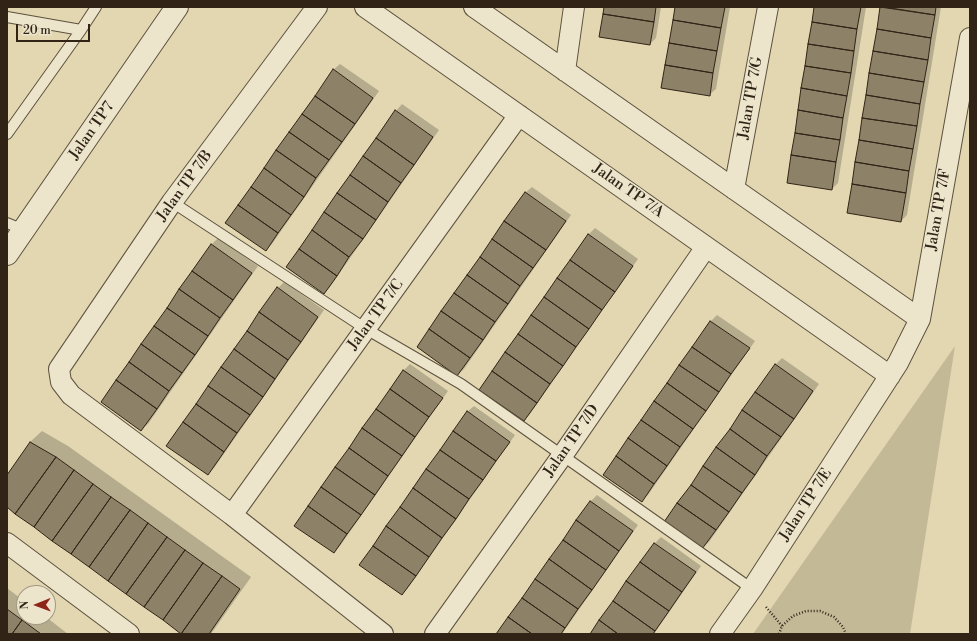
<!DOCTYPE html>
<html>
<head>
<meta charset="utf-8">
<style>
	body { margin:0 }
	#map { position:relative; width:977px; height:641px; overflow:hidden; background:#e2d7b1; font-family:"Libre Bodoni",serif }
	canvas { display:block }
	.frame { position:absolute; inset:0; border:8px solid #312417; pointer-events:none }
	.north { position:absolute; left:16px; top:585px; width:40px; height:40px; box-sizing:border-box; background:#ece5cc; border:1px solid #a19884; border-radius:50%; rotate:269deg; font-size:11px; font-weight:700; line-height:16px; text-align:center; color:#312417 }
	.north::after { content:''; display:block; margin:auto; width:14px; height:18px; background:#8f2418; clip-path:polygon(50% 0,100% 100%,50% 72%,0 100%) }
	.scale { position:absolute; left:16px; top:24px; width:74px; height:18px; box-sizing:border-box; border:2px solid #312417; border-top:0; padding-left:5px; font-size:12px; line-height:14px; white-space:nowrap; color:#312417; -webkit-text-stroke:3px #ece5cc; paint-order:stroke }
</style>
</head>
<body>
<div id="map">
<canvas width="977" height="641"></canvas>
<div class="frame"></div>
<div class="north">N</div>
<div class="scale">20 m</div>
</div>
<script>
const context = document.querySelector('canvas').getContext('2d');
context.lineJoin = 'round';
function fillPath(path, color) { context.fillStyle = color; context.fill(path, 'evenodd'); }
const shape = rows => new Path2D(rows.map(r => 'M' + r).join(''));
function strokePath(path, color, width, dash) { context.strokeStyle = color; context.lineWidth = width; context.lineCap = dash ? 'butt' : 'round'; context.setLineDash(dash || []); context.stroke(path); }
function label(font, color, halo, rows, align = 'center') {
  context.font = font + ' "Libre Bodoni",serif'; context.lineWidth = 3; context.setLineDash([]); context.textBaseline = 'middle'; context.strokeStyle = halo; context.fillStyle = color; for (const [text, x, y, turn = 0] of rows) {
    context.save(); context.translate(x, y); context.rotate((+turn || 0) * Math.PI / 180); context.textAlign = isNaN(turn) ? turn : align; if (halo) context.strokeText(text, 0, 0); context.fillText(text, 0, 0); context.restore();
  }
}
fillPath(shape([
	[955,346,910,634,753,634]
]), '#c4b997');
fillPath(shape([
	[605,7,661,7,656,38,650,44],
	[676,7,730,7,716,89,709,95],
	[815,7,866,7,838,183,832,189],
	[881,7,941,7,907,215,901,221,848,212],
	[340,64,379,91,272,244,266,250,333,70],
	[402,104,439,130,330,287,324,293,396,111],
	[532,187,571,215,464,369,457,375,525,193],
	[595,228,638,259,530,414,524,420,480,389,589,234],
	[218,238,258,266,148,424,141,430,102,402,212,244],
	[284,282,324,310,214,468,207,474,278,288],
	[717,315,755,341,648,495,641,501,604,474,711,321],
	[782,358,819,384,709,542,702,548,666,522,776,364],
	[410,364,448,391,340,546,334,552,295,525,404,370],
	[474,406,515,435,408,588,402,594,467,412],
	[42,431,68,446,251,577,211,634,184,634,7,506,7,477,30,442],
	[597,495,638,525,562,634,498,634,590,502],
	[661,537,701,566,654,634,591,634,655,543],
	[7,588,24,601,24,617,46,617,68,634,7,634]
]), '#0003');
const building = shape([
	[604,7,656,7,654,22,603,14,604,7],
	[675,7,725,7,721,28,673,20,675,7],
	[814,7,861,7,857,29,812,22,814,7],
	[880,7,935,15,931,38,877,29,880,7],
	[884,7,936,7,935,15,884,7],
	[603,14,654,22,650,45,599,37,603,14],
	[673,20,721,28,717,51,669,43,673,20],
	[812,22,857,29,854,51,808,44,812,22],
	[877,29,931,38,928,60,873,51,877,29],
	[669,43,717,51,713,73,665,65,669,43],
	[808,44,854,51,851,73,805,66,808,44],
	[873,51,928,60,924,82,869,73,873,51],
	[665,65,713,73,710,96,661,88,665,65],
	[805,66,851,73,847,96,801,88,805,66],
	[333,69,373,98,355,124,315,96,333,69],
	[869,73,924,82,920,104,866,95,869,73],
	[801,88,847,96,843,118,798,110,801,88],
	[866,95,920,104,917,126,862,118,866,95],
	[315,96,355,124,342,142,302,114,315,96],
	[395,110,433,137,414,165,376,138,395,110],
	[798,110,843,118,840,140,795,133,798,110],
	[302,114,342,142,329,160,289,132,302,114],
	[862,118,917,126,913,149,859,140,862,118],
	[289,132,329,160,316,178,276,150,289,132],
	[795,133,840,140,836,162,791,155,795,133],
	[376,138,414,165,401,183,363,156,376,138],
	[859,140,913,149,909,171,855,162,859,140],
	[276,150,316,178,304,197,264,168,276,150],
	[791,155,836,162,832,190,787,183,791,155],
	[363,156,401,183,388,202,350,175,363,156],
	[855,162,909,171,906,193,852,184,855,162],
	[264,168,304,197,291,215,251,187,264,168],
	[350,175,388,202,376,220,337,193,350,175],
	[852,184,906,193,901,222,847,213,852,184],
	[251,187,291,215,278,233,238,205,251,187],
	[525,192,566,221,546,250,504,221,525,192],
	[337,193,376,220,363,239,324,212,337,193],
	[238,205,278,233,266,251,225,223,238,205],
	[324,212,363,239,349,257,312,230,324,212],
	[504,221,546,250,533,268,492,239,504,221],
	[312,230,349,257,337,276,299,249,312,230],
	[588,234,633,266,615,292,570,260,588,234],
	[492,239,533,268,520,286,480,257,492,239],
	[211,244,252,273,233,300,192,271,211,244],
	[299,249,337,276,324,294,286,267,299,249],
	[480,257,520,286,508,304,467,275,480,257],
	[570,260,615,292,602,310,557,278,570,260],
	[192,271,233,300,220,318,179,289,192,271],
	[467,275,508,304,495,322,454,293,467,275],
	[557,278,602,310,589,329,544,297,557,278],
	[277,287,318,317,301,342,259,312,277,287],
	[179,289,220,318,208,336,167,308,179,289],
	[454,293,495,322,483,340,441,311,454,293],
	[544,297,589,329,576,347,531,315,544,297],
	[167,308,208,336,195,355,154,326,167,308],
	[441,311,483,340,470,358,429,329,441,311],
	[259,312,301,342,288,360,247,331,259,312],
	[531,315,576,347,563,366,518,334,531,315],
	[710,321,750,348,731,374,692,347,710,321],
	[154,326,195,355,182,373,141,344,154,326],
	[429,329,470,358,457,376,417,347,429,329],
	[247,331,288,360,275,379,234,349,247,331],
	[518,334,563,366,550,384,505,352,518,334],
	[141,344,182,373,169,391,129,362,141,344],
	[692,347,731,374,719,392,679,365,692,347],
	[234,349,275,379,263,397,221,367,234,349],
	[505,352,550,384,537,403,492,371,505,352],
	[129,362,169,391,157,409,116,380,129,362],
	[775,364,813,391,794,419,755,392,775,364],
	[679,365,719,392,706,411,667,383,679,365],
	[221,367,263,397,250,415,208,386,221,367],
	[403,370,443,398,429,417,390,389,403,370],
	[492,371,537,403,524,421,479,390,492,371],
	[116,380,157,409,141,431,101,402,116,380],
	[667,383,706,411,693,429,654,401,667,383],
	[208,386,250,415,237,433,196,404,208,386],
	[390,389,429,417,415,437,376,409,390,389],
	[755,392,794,419,781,437,742,410,755,392],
	[654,401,693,429,680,447,641,420,654,401],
	[196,404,237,433,224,452,183,422,196,404],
	[376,409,415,437,402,456,362,428,376,409],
	[742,410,781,437,767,456,730,429,742,410],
	[467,411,510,442,496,461,453,431,467,411],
	[641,420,680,447,667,466,628,438,641,420],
	[183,422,224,452,208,475,166,446,183,422],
	[362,428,402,456,388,476,349,448,362,428],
	[730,429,767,456,755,475,716,447,730,429],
	[453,431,496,461,483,480,440,450,453,431],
	[628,438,667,466,654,484,616,456,628,438],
	[30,442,56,457,15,514,7,507,7,475,30,442],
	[716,447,755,475,742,493,703,466,716,447],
	[349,448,388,476,375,495,335,467,349,448],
	[440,450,483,480,469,499,426,469,440,450],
	[616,456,654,484,642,502,603,475,616,456],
	[56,457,74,470,34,527,15,514,56,457],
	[703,466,742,493,729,512,691,485,703,466],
	[335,467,375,495,361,515,321,487,335,467],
	[426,469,469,499,456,519,413,488,426,469],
	[74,470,93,484,52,541,34,527,74,470],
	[93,484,111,497,71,554,52,541,93,484],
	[691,485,729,512,716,530,677,503,691,485],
	[321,487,361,515,347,534,308,506,321,487],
	[413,488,456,519,442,538,400,507,413,488],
	[111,497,130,510,89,567,71,554,111,497],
	[590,501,633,531,619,551,576,520,590,501],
	[677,503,716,530,702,549,664,522,677,503],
	[308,506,347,534,334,553,294,526,308,506],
	[400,507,442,538,429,557,386,526,400,507],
	[130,510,148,523,108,581,89,567,130,510],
	[576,520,619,551,606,570,563,540,576,520],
	[148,523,167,537,126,594,108,581,148,523],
	[386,526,429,557,416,576,373,546,386,526],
	[167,537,185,550,144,607,126,594,167,537],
	[563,540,606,570,592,590,549,559,563,540],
	[654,543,696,572,682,592,640,562,654,543],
	[373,546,416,576,402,595,359,565,373,546],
	[185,550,203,563,163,620,144,607,185,550],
	[549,559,592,590,578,609,535,579,549,559],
	[640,562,682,592,669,611,626,581,640,562],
	[203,563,222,576,181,634,163,620,203,563],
	[222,576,240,589,209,634,181,634,222,576],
	[535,579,578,609,565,628,522,598,535,579],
	[626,581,669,611,655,631,613,601,626,581],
	[522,598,565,628,561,634,532,634,508,617,522,598],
	[613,601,655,631,653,634,618,634,599,620,613,601],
	[7,609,22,620,12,634,7,634,7,609],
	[508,617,532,634,496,634,508,617],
	[22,620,41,634,12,634,22,620],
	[599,620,618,634,590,634,599,620]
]);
fillPath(building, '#8d8167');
strokePath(building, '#312417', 1);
const service = shape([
	[7,17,81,30],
	[7,134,81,30,96,7],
	[172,202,366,329,461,384,752,589],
	[7,223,24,230]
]);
const minor = shape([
	[317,7,172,202,59,369,61,382,71,395,232,515,383,634],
	[365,7,890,376],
	[474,7,920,319],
	[565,71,574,7],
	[734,189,768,7],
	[232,515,519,115],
	[7,543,129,634],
	[435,634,562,456,706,247],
	[720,634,752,589,898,363,920,319,970,38]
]);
const tertiary = shape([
	[7,254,177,7]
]);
strokePath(service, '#5d513e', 12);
strokePath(minor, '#5d513e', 22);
strokePath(tertiary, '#5d513e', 24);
strokePath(shape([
	[766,607,782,626],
	[779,634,782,626,793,616,806,611,820,611,834,617,843,627,846,634]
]), '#312417', 2.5, [1, 2]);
strokePath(service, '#ece5cc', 10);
strokePath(minor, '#ece5cc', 20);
strokePath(tertiary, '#ece5cc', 22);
label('15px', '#312417', '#ece5cc', [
	["Jalan TP 7/G",751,98,-80],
	["Jalan TP7",92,131,-55],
	["Jalan TP 7/B",185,186,-54],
	["Jalan TP 7/A",628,191,35],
	["Jalan TP 7/F",939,210,-80],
	["Jalan TP 7/C",376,315,-54],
	["Jalan TP 7/D",572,441,-55],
	["Jalan TP 7/E",806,505,-57]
]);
</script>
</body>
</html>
